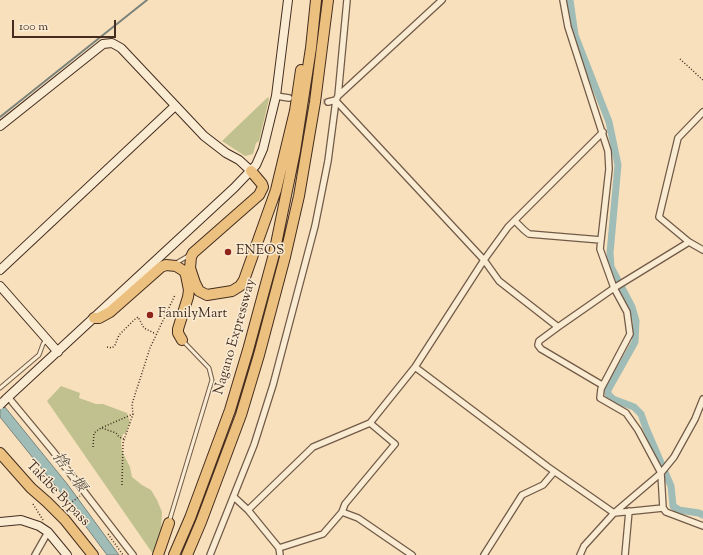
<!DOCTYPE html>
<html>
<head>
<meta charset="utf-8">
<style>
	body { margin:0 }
	#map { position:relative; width:703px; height:555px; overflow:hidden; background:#f8e0bc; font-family:"Sorts Mill Goudy",serif }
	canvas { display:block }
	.scale { position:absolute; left:12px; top:20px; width:104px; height:18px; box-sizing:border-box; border:2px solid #442d20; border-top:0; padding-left:5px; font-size:12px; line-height:14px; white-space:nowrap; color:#442d20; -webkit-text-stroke:3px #faebd3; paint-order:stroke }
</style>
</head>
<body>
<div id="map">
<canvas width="703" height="555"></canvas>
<div class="scale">100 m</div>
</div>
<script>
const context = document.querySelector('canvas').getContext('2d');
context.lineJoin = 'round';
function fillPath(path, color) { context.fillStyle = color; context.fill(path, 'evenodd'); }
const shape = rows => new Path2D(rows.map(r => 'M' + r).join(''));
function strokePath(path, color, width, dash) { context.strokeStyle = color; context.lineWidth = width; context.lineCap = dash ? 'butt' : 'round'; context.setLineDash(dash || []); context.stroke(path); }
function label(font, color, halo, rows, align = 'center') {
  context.font = font + ' "Sorts Mill Goudy","Noto Serif JP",serif'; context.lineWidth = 3; context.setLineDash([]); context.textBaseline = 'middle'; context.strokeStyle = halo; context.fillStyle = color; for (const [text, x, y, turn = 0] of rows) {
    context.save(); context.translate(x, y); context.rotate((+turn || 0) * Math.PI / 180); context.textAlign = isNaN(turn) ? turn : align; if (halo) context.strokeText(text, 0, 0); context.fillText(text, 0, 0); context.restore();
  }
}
fillPath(shape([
	[268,97,269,99,259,141,256,143,253,154,245,156,222,141],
	[61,386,80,393,79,398,96,404,103,404,127,413,130,422,126,433,123,434,121,441,122,451,130,467,132,477,142,485,151,490,157,500,162,512,161,532,153,554,47,401]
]), '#c0c18e');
const water = shape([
	[0,401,68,485,119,555,107,555,58,489,0,417,0,401]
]);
fillPath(water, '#9fbcb7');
strokePath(water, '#7b837b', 1);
strokePath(shape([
	[0,117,147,0]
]), '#7b837b', 2);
strokePath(shape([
	[570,0,575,35,609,122,618,165,610,253,611,267,632,307,636,321,635,342,608,390,608,394,613,399,634,407,641,414,646,428,671,486,673,506,679,510,699,513,703,515]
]), '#9fbcb7', 7);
strokePath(shape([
	[289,98,328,102]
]), '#d4bc9d', 5.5, [5.5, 3]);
const lane = shape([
	[176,263,188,256],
	[0,388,39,355,43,344,46,340],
	[169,522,212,380,209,368,184,342]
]);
const street = shape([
	[563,0,568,27,608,151,609,169,600,249,614,288,627,312,630,334,601,389,600,398,626,413,638,430,661,473,663,508,666,512,703,526],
	[276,96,289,98],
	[338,96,442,0],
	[328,102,336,100],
	[337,102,484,260,499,281,558,327,614,288,689,242,703,250],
	[515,221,524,230,529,234,601,240],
	[689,242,659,217,678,138,703,112],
	[558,327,539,341,538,345,541,349,602,385],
	[415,367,548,467,614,513,663,508],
	[8,397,52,450,133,555],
	[234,497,248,510,279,548,280,555],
	[248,510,313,447,370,423,415,367,484,260,508,227,603,132],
	[342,512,358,518,412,555],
	[279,548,323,534,342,512,345,504,395,444,370,423],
	[35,555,48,532],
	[210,555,254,445,273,385,315,226,328,161,336,100,338,96,347,0],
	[484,555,522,495,543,485,554,472],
	[580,555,584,546,614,513,661,473,674,457,695,419,703,399],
	[625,555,629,511]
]);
const secondary = shape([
	[0,126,103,44,112,43,121,48,204,136,226,153,239,160,251,171],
	[0,270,175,106],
	[0,286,58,352],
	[6,399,234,188,256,165,263,149,276,96,288,0],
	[0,522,21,520,39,526,48,532,67,555]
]);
const highway = shape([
	[251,171,262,184,263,187,259,195,193,253,191,257,190,268,195,283,199,291,207,295,232,291,240,286,244,280,276,190,295,111,301,70],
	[94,318,99,318,110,312,161,267,166,265,176,266,184,271,186,275,189,290,188,297,178,329,178,333,182,340],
	[0,453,31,488,47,502,65,520,93,555],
	[158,555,169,523],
	[174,555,190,518,230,410,248,350,274,254,295,151,311,48,316,0],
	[187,555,201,522,241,415,259,355,285,257,299,196,315,102,328,0]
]);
strokePath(lane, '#715a47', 5);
strokePath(street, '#715a47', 8);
strokePath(secondary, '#442d20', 10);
strokePath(highway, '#442d20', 12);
strokePath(shape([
	[680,59,703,80],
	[107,347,112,348,115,345,119,335,134,320,138,317,144,328,156,334],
	[102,428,116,433,119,437,124,439],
	[93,447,94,433,101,428,133,414],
	[122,485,123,443,133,414,132,404,150,348,175,295],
	[33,504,43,520],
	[65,507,80,496],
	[108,534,123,555]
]), '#442d20', 1.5, [1, 2]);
strokePath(lane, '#faebd3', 3);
strokePath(street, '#faebd3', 5.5);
strokePath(secondary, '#faebd3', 8);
strokePath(highway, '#ecc07e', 10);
const secondaryBridge = shape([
	[0,405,6,399]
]);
strokePath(secondaryBridge, '#442d20', 10, []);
strokePath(secondaryBridge, '#faebd3', 8);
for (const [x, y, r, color] of [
	[228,252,4,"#8f2418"],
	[150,315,4,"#8f2418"]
]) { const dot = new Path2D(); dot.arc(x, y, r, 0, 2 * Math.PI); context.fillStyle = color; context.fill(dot); strokePath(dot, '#faebd3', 1.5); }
label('14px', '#442d20', '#faebd3', [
	["ENEOS",236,252],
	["FamilyMart",158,315]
], 'left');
label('14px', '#442d20', '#faebd3', [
	["Nagano Expressway",236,337,-74],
	["Takibe Bypass",57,494,46]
]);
label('italic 15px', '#5b5146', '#faebd3', [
	["捨ヶ堰",68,473,53]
]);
</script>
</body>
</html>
